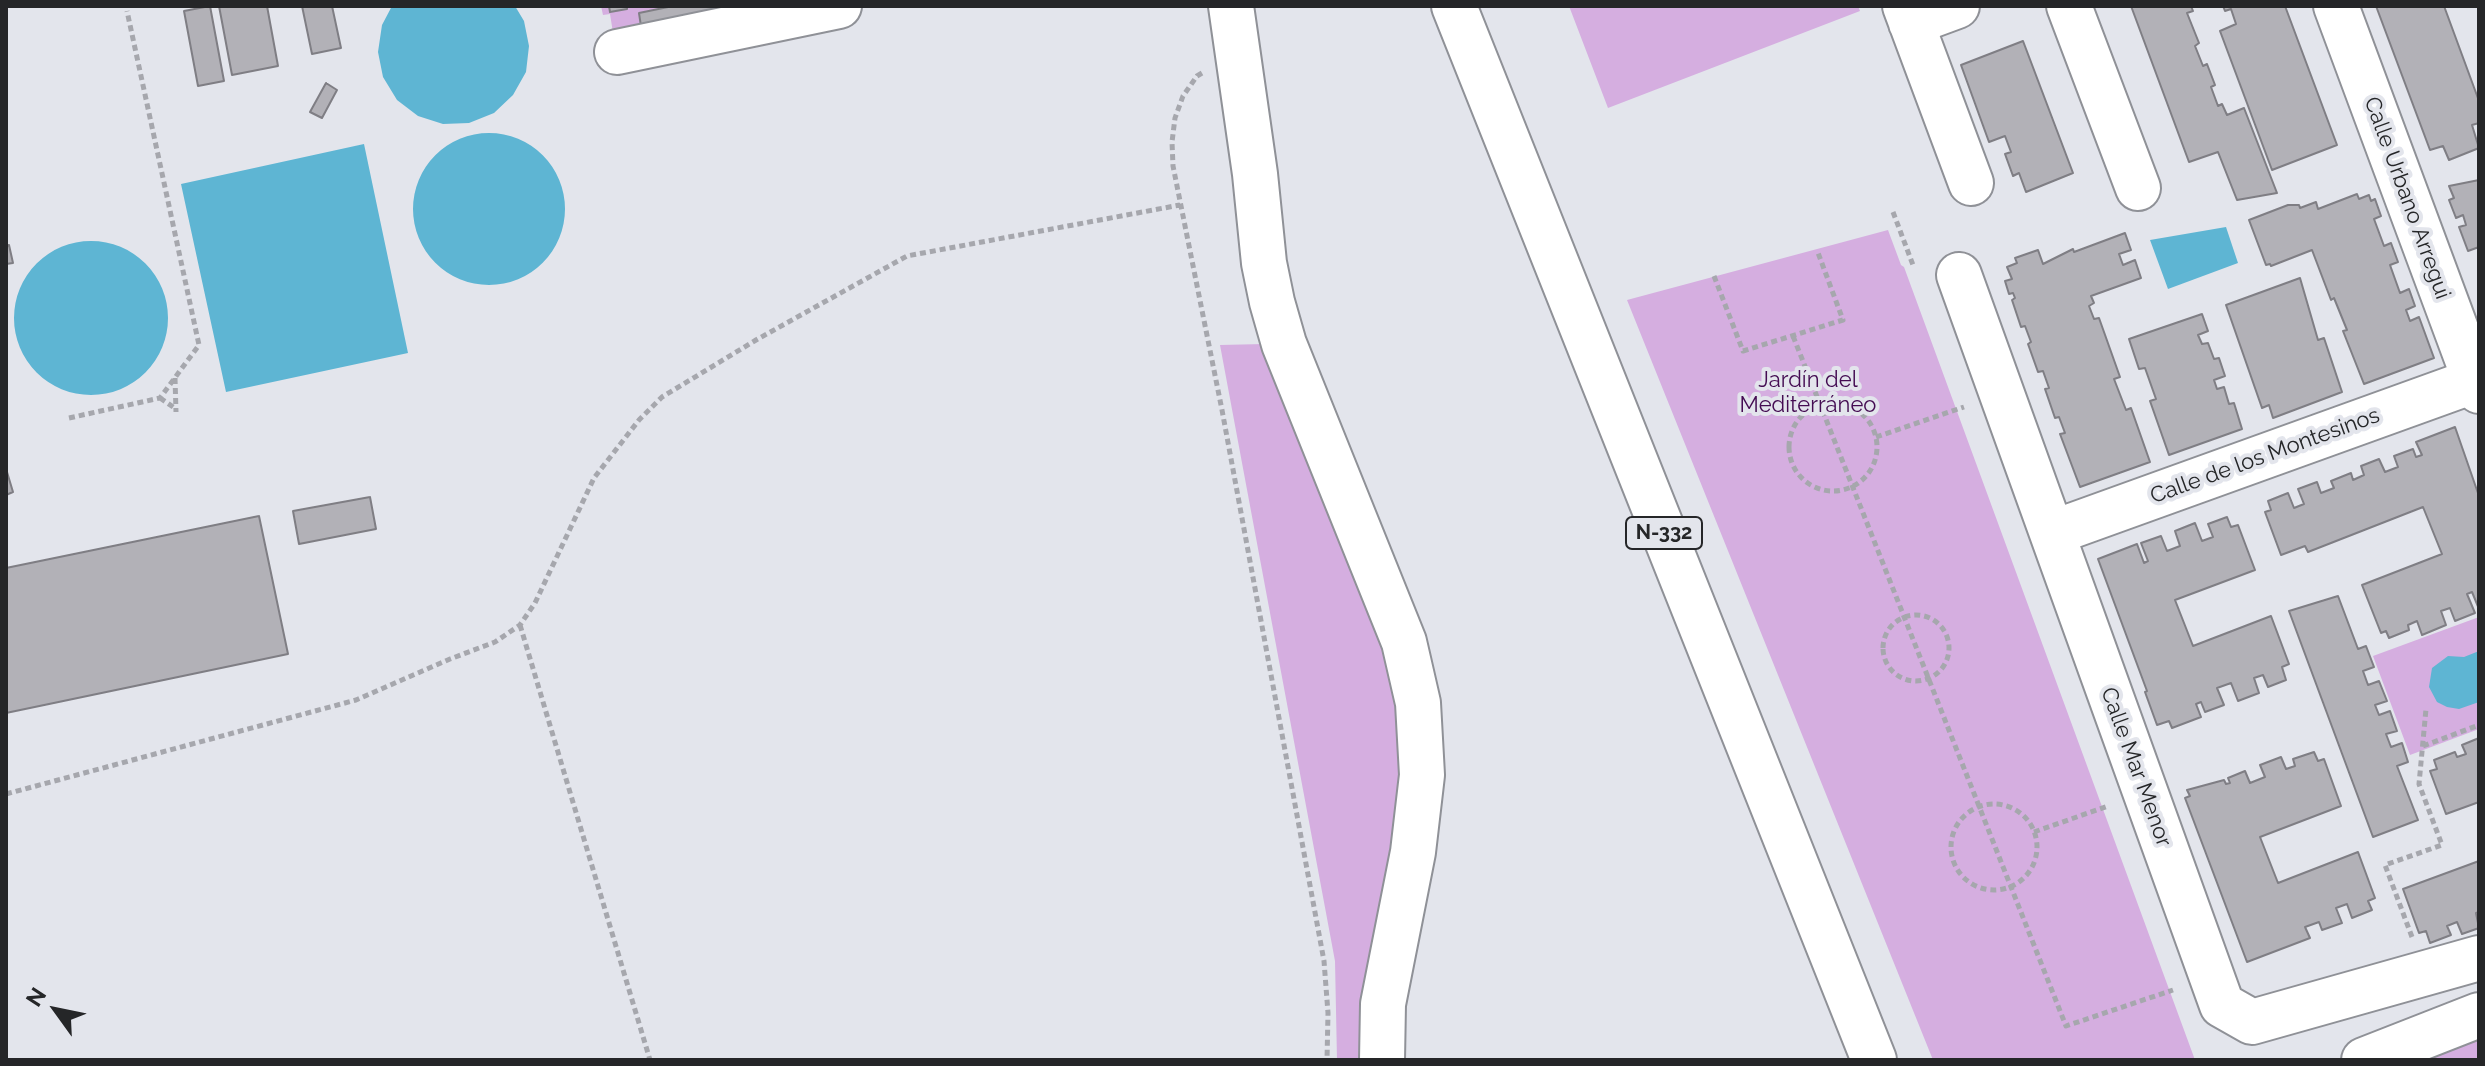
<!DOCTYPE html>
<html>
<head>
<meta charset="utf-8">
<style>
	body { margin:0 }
	#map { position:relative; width:2485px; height:1066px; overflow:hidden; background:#e3e5ec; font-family:Raleway,sans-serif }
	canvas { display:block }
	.frame { position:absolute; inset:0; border:8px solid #252628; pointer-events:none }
	.north { position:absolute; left:16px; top:970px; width:80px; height:80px; -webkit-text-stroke:6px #e3e5ec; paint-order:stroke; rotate:303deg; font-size:22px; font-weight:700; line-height:32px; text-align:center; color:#252628 }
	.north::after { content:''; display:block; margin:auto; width:28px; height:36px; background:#252628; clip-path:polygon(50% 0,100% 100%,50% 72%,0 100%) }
</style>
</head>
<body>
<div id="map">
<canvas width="2485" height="1066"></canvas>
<div class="frame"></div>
<div class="north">N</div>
</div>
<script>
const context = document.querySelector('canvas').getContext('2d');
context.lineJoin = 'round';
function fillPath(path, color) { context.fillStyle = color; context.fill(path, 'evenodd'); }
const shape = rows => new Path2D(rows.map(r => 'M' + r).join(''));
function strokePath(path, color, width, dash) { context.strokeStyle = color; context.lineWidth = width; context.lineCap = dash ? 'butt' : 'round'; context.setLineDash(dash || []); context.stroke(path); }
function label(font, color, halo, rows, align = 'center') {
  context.font = font + ' Raleway,sans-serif'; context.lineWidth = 8; context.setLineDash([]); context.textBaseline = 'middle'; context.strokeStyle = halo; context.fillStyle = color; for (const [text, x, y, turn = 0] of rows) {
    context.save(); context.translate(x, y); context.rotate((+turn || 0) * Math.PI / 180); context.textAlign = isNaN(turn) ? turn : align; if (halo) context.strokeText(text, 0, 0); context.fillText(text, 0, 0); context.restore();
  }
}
fillPath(shape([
	[601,6,766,6,614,39,610,14,603,15],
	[1569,6,1858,6,1860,11,1608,108],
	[1888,230,1901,265,1904,267,2195,1060,1933,1060,1627,300],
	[1264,344,1385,648,1399,706,1402,774,1362,1060,1337,1060,1335,961,1220,345],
	[2479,617,2479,729,2410,755,2373,656],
	[2479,1037,2478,1060,2420,1060]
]), '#d5aee0');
fillPath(shape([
	[392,6,515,6,524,21,529,46,526,72,513,95,494,113,469,123,443,124,418,116,397,100,383,77,378,52,382,25],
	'413 209a76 76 0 1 1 152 0a76 76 0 1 1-152 0Z',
	[364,144,408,353,226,392,181,184],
	[2226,227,2238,263,2168,289,2150,240],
	'14 318a77 77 0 1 1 154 0a77 77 0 1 1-154 0Z',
	[2479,651,2479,702,2459,709,2447,707,2437,702,2429,687,2432,668,2448,656,2464,657]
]), '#5eb5d3');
const building = shape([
	[210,6,224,81,198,86,184,11,210,6],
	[219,6,267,6,278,66,232,75,219,6],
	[302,6,332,6,341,48,312,54,302,6],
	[609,6,627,6,627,9,610,12,609,6],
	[673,6,766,6,642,33,639,13,673,6],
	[2131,6,2191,6,2193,11,2187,13,2199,43,2195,46,2203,66,2207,64,2215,85,2211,87,2218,106,2222,104,2227,115,2244,108,2277,193,2237,200,2218,152,2189,162,2131,6],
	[2223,6,2285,6,2337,145,2272,170,2220,31,2236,24,2231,9,2225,11,2223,6],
	[2376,6,2444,6,2479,101,2479,123,2472,125,2479,148,2449,160,2443,146,2430,150,2376,6],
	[2023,41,2073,173,2026,192,2019,173,2013,176,2005,154,2011,152,2005,136,1989,142,1961,65,2023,41],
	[326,83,337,90,322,118,310,112,326,83],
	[2479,180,2479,247,2468,251,2459,227,2466,225,2463,215,2456,218,2449,200,2454,198,2449,186,2479,180],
	[2357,194,2359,199,2369,195,2371,201,2375,199,2381,216,2374,219,2384,246,2391,243,2398,262,2390,265,2400,293,2409,289,2415,306,2406,310,2410,321,2419,317,2434,358,2364,384,2343,331,2347,330,2334,298,2331,300,2312,250,2271,266,2270,264,2266,265,2249,220,2288,205,2299,205,2300,208,2316,202,2318,209,2357,194],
	[2125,233,2131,250,2119,254,2123,265,2135,260,2141,278,2091,296,2094,303,2089,306,2094,319,2099,318,2120,377,2114,379,2126,410,2131,408,2150,462,2080,487,2060,434,2065,433,2059,417,2055,418,2045,389,2049,388,2043,371,2038,372,2028,344,2031,342,2025,326,2021,327,2012,300,2015,298,2013,293,2009,294,2005,281,2012,279,2007,267,2017,263,2015,258,2038,250,2043,264,2073,249,2074,252,2125,233],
	[9,245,13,263,6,264,6,246,9,245],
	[2300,278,2318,340,2324,338,2342,392,2273,418,2269,405,2262,408,2226,305,2300,278],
	[2202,314,2208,331,2198,335,2202,344,2208,343,2214,359,2219,358,2225,376,2214,380,2217,389,2224,387,2229,404,2234,403,2242,429,2169,455,2150,401,2156,399,2145,368,2139,369,2129,339,2202,314],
	[2455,427,2479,496,2479,609,2472,592,2467,594,2475,613,2455,621,2450,608,2441,611,2446,625,2422,635,2417,621,2408,625,2409,630,2389,638,2386,631,2381,633,2362,585,2442,554,2423,507,2308,552,2305,546,2281,555,2265,512,2271,510,2268,501,2288,493,2294,508,2304,504,2298,489,2317,482,2321,493,2334,488,2331,481,2351,473,2353,480,2364,475,2361,466,2379,459,2385,472,2398,467,2394,456,2413,449,2416,457,2422,455,2416,442,2455,427],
	[7,472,13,492,6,495,6,472,7,472],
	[370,497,376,529,299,544,293,511,370,497],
	[259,516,288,654,6,713,6,568,259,516],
	[2227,517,2231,527,2238,525,2255,570,2175,600,2193,646,2271,616,2289,664,2282,667,2286,680,2268,687,2263,675,2254,678,2259,693,2238,701,2231,683,2217,688,2224,705,2205,712,2201,702,2196,704,2201,717,2172,728,2169,721,2157,725,2145,692,2147,691,2098,559,2137,544,2144,563,2148,561,2141,543,2161,536,2167,551,2180,546,2175,531,2195,523,2202,541,2213,537,2208,524,2227,517],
	[2338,596,2358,649,2366,646,2374,667,2363,671,2368,685,2379,681,2387,701,2375,705,2379,715,2390,711,2397,731,2386,734,2391,747,2402,743,2408,762,2397,766,2418,820,2373,837,2289,611,2338,596],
	[2479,738,2479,802,2446,814,2430,771,2437,769,2434,760,2455,752,2457,757,2466,754,2462,745,2479,738],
	[2314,752,2318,761,2324,759,2341,806,2260,837,2278,883,2358,852,2375,898,2368,901,2372,910,2352,918,2347,904,2336,908,2342,923,2322,930,2319,922,2305,927,2310,938,2247,962,2185,798,2190,796,2187,790,2224,780,2226,784,2230,783,2228,778,2245,771,2250,783,2265,777,2260,765,2281,757,2286,769,2295,766,2293,759,2314,752],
	[2479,861,2479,912,2476,913,2479,928,2462,934,2457,922,2447,926,2451,935,2430,943,2426,931,2419,933,2403,889,2479,861]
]);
fillPath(building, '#b2b1b7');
strokePath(building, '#7f7e84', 2);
const minor = shape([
	[1231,6,1255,174,1264,263,1272,302,1284,344,1404,642,1418,703,1422,775,1413,852,1383,1004,1382,1060],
	[1905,6,1971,183],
	[2069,6,2138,188],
	[2336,6,2479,391],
	[1911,23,1957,6],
	[617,52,839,6],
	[1959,275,2222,1005,2252,1022,2479,958],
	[2052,533,2479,379],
	[2364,1060,2479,1015]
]);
const highway = shape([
	[1454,6,1874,1060]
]);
strokePath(minor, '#8f9197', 48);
strokePath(highway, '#8f9197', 48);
strokePath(shape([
	[1202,73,1197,76,1183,96,1175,118,1172,142,1173,166,1222,410,1324,961,1328,1013,1327,1060],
	[1893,212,1913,265],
	[1714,276,1743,351,1843,320,1817,250],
	[1793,336,2066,1026,2173,990],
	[175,378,176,412],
	[160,398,176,409],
	'1789 447a44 44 0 1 1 88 0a44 44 0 1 1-88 0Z',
	[69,418,160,398,199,345,127,11],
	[1876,437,1964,407],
	'1883 648a33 33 0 1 1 66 0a33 33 0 1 1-66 0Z',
	[520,625,650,1060],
	[2423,746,2479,725],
	[6,794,356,700,450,659,495,642,520,625,535,603,594,478,639,420,662,397,756,340,907,256,1180,205],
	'1951 847a43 43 0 1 1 86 0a43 43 0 1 1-86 0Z',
	[2034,832,2108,806],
	[2412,937,2385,865,2442,845,2419,784,2426,709]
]), '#a6a7ad', 5, [6, 4]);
strokePath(minor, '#fff', 44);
strokePath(highway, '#fff', 44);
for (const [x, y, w] of [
	[1664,533,76]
]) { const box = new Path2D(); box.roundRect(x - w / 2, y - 16, w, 32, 6); context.fillStyle = '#e3e5ec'; context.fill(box); strokePath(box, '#252628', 2); }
label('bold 20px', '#252628', null, [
	["N-332",1664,533]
]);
label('22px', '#252628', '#e3e5ec', [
	["Calle Urbano Arregui",2407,198,70],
	["Calle de los Montesinos",2265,456,-20],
	["Calle Mar Menor",2136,767,70]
]);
label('22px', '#440c52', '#e3e5ec', [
	["Jardín del",1808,380],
	["Mediterráneo",1808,405]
]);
</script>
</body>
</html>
